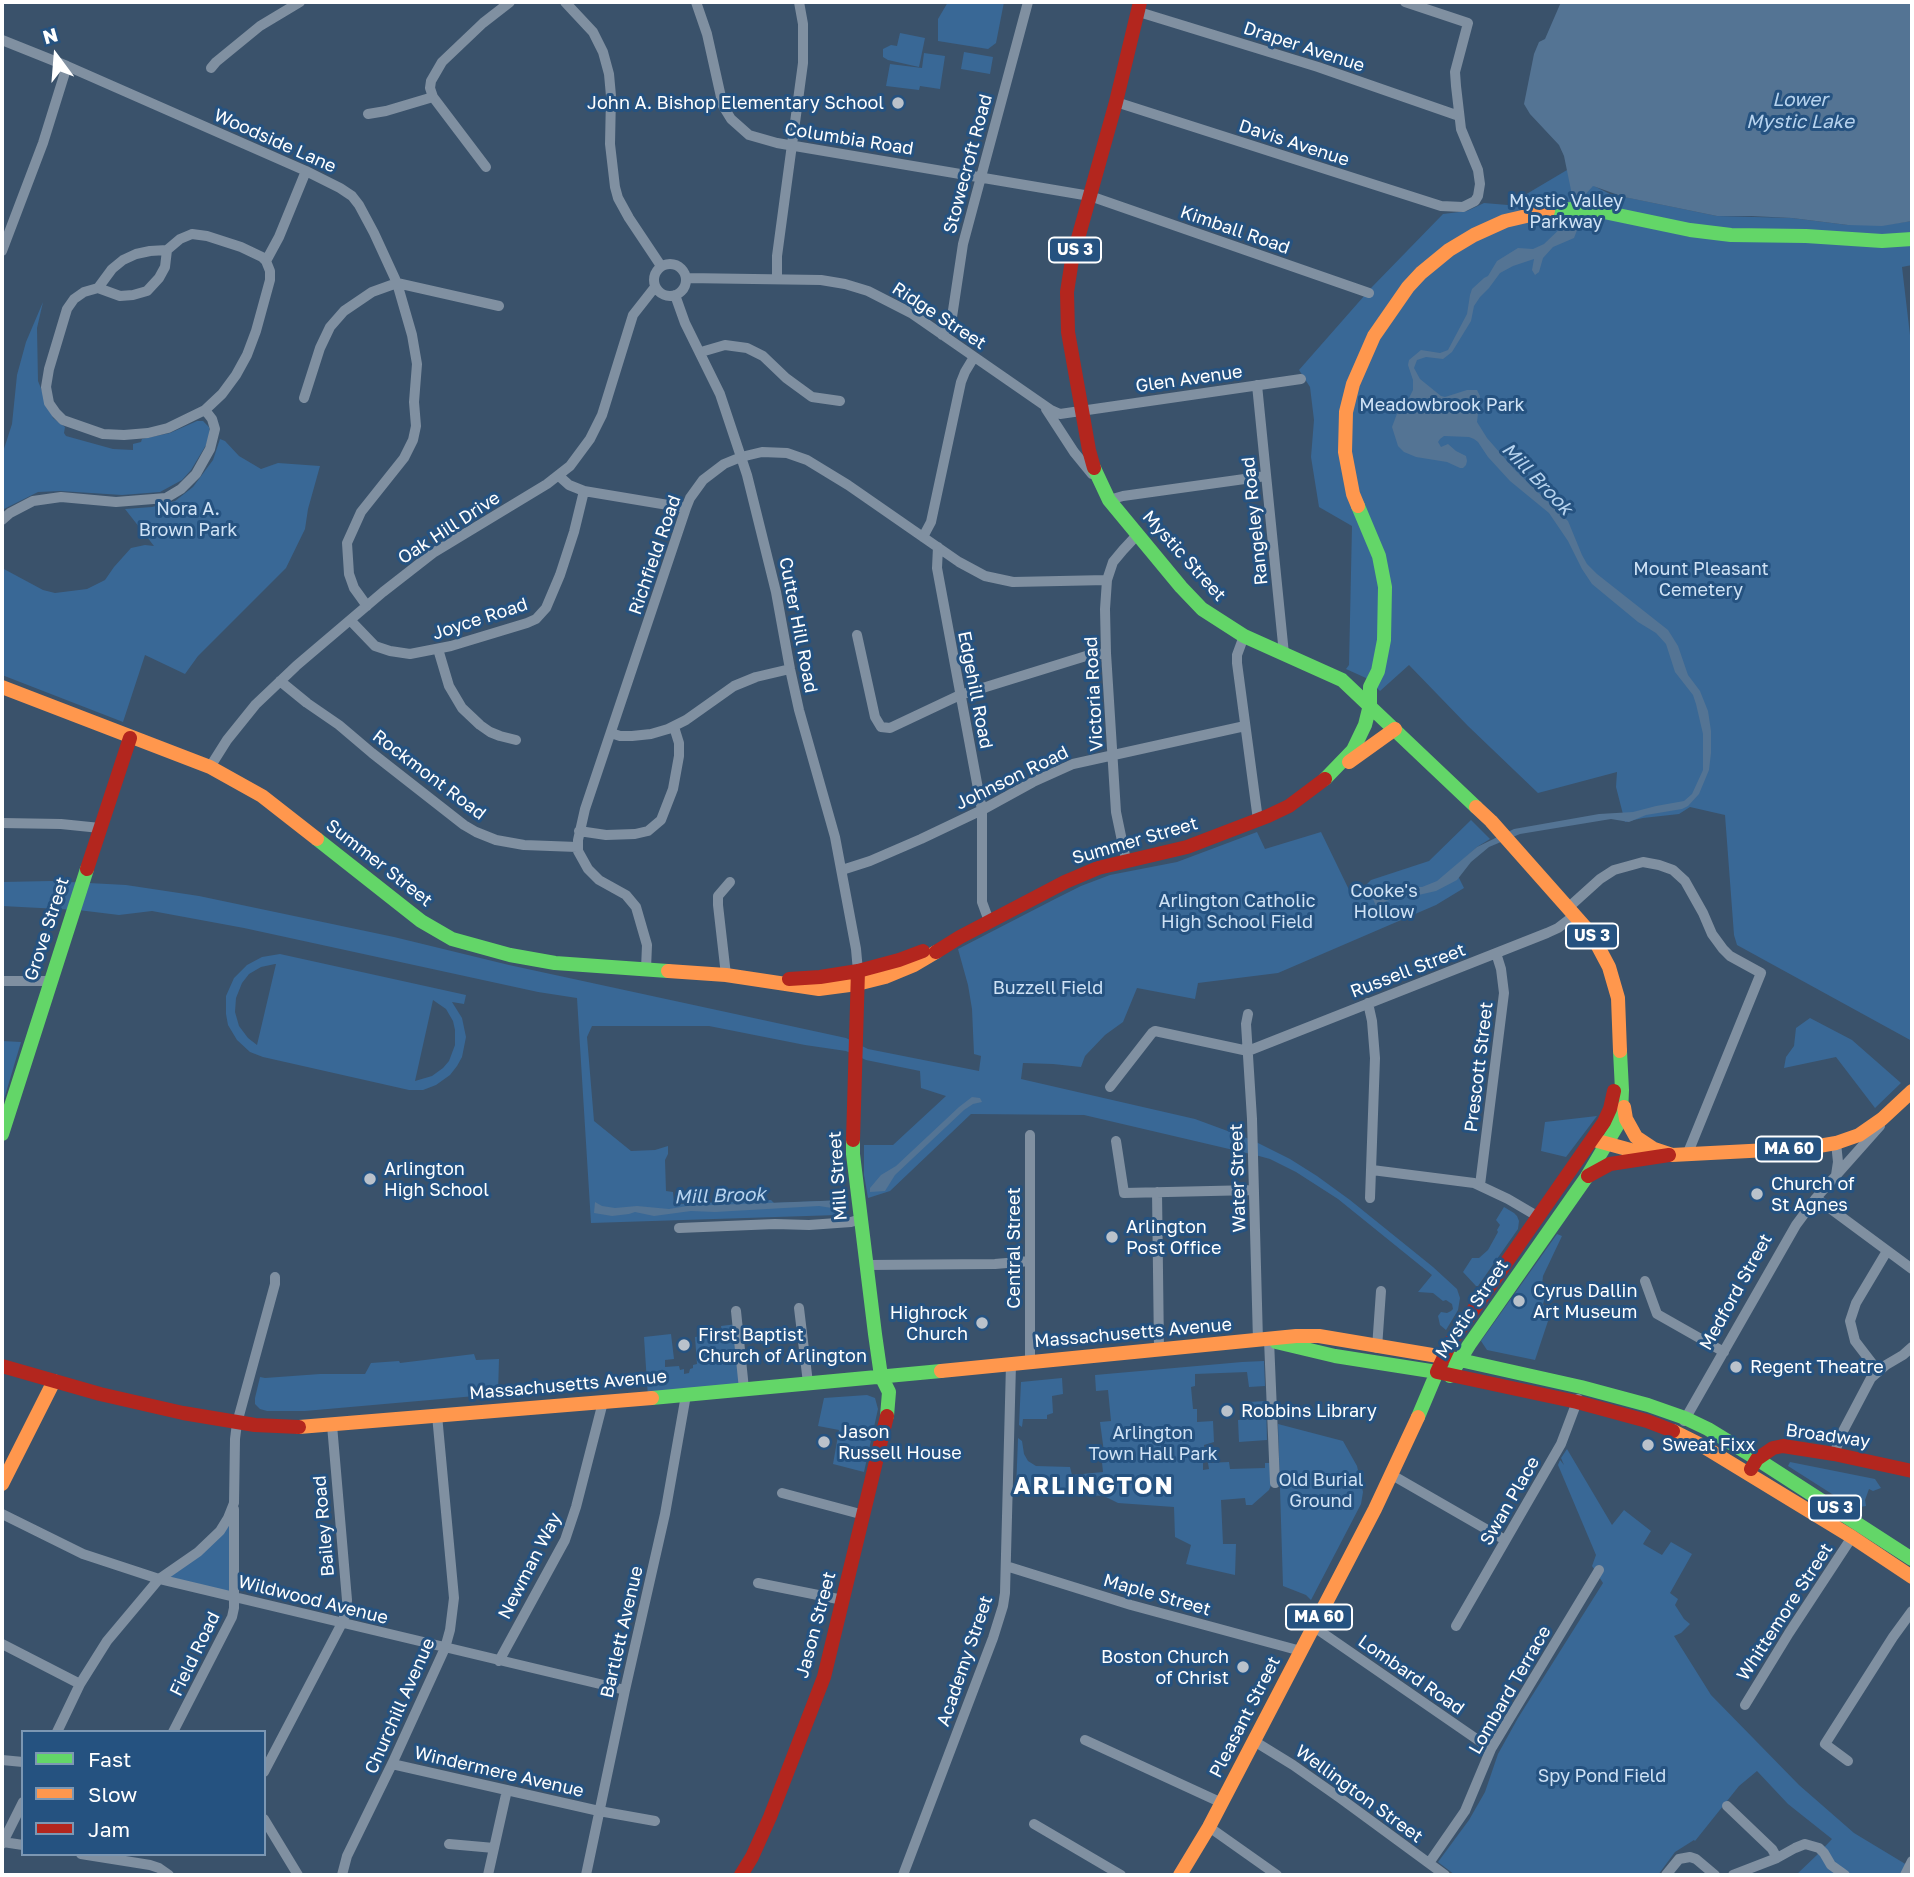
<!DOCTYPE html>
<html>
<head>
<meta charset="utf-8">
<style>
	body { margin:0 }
	#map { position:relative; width:1914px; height:1877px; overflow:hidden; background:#3a526b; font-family:"Golos Text",sans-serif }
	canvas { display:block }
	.frame { position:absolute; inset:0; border:4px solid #fff; pointer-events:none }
	.legend { position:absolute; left:21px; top:1730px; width:245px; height:126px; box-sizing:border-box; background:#255280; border:2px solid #7c97b3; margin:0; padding:9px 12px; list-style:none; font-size:21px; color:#fff }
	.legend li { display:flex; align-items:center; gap:14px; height:35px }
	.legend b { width:35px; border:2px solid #7c97b3 }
	.north { position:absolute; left:21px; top:21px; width:70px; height:70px; -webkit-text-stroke:5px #255280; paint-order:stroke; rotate:344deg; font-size:19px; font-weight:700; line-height:28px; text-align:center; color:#fff }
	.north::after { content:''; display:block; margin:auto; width:24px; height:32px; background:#fff; clip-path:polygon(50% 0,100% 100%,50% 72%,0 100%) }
</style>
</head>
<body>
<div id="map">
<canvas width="1914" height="1877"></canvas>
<div class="frame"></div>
<ul class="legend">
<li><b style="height:9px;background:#63d668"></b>Fast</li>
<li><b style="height:9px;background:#ff974d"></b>Slow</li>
<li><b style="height:9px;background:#b3261e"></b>Jam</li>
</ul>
<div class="north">N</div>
</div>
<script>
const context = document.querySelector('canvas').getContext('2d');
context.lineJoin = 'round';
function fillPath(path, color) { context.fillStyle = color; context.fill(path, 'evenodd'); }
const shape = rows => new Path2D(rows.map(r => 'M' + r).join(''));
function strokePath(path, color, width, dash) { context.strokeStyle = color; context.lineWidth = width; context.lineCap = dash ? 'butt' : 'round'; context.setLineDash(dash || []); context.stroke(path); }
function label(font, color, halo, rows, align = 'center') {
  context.font = font + ' "Golos Text",sans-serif'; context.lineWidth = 6; context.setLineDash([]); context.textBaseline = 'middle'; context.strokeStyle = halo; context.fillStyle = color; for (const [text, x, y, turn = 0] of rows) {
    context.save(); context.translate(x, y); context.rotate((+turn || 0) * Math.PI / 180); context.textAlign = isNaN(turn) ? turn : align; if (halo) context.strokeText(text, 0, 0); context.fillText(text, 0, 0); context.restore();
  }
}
fillPath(shape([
	[948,2,1004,2,996,43,988,49,938,41,938,19],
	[900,33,925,38,919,67,888,60,883,57,883,49,891,45,897,46],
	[964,52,993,57,990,74,961,69],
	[924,53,945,56,940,89,920,86,919,90,886,86,890,64,922,68],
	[1567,170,1580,179,1610,194,1717,216,1792,218,1848,225,1882,225,1912,221,1912,265,1902,267,1912,352,1912,1041,1737,945,1734,935,1725,815,1690,807,1679,814,1643,818,1625,822,1616,787,1617,772,1538,793,1468,726,1409,665,1380,691,1366,678,1346,669,1349,665,1352,526,1319,507,1311,457,1314,420,1310,387,1299,370,1372,287,1443,214,1467,211,1484,203,1508,205],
	[43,302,37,328,38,381,53,418,65,427,64,433,66,436,113,449,133,450,133,444,141,442,142,439,170,433,197,421,203,421,209,427,210,433,206,445,191,470,182,480,160,492,122,495,60,491,38,492,2,510,2,455,12,424,17,375,26,342],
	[220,439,225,441,239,456,261,469,278,463,320,466,308,509,305,529,286,568,198,656,185,674,145,655,123,722,2,675,2,568,43,590,55,593,87,589,105,580,114,567,131,548,145,545,154,546,125,509,152,507,175,501,193,487,213,460],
	[1471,820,1490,839,1477,847,1454,868,1464,888,1436,905,1278,973,1198,983,1195,999,1137,988,1123,1022,1105,1035,1085,1056,1081,1067,1053,1064,1023,1063,1021,1079,1195,1119,1252,1140,1290,1159,1317,1176,1350,1200,1433,1267,1457,1289,1460,1298,1458,1310,1446,1330,1440,1325,1438,1316,1441,1312,1447,1313,1451,1311,1453,1309,1452,1304,1446,1300,1443,1301,1433,1293,1418,1292,1432,1275,1338,1199,1296,1172,1270,1159,1259,1156,1084,1115,971,1114,890,1191,868,1198,864,1175,864,1145,893,1145,946,1096,921,1088,920,1071,866,1060,846,1051,805,1045,709,1026,592,1026,587,1037,594,1121,631,1151,655,1150,668,1146,668,1154,665,1160,666,1191,673,1192,674,1204,771,1200,774,1203,847,1200,848,1211,838,1215,591,1223,577,998,538,992,244,928,152,911,119,915,78,910,2,906,2,882,51,881,126,885,199,896,394,937,509,965,846,1038,868,1049,979,1071,981,1056,974,1054,972,1009,968,985,958,949,1055,899,1081,886,1110,875,1177,862,1257,832,1265,849,1321,832,1353,898,1371,880,1429,861],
	[280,954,466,995,464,1004,452,1002,462,1018,466,1037,462,1057,457,1066,450,1075,436,1085,423,1090,409,1090,263,1057,250,1052,237,1040,228,1025,226,1014,226,996,234,978,247,965,262,957],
	[275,964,276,964,257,1045,248,1038,239,1026,235,1012,236,998,242,983,249,974,261,967],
	[433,1000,446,1009,453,1021,455,1030,455,1045,449,1061,443,1068,432,1076,415,1081],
	[1810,1018,1852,1040,1901,1083,1875,1108,1836,1057,1784,1068,1786,1057,1794,1046,1796,1028],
	[2,1041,21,1042,2,1106],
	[1597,1116,1566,1157,1541,1151,1545,1122],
	[1504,1207,1514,1213,1517,1216,1519,1221,1518,1229,1478,1286,1476,1286,1463,1272,1472,1258,1479,1258,1488,1250,1498,1232,1497,1230,1500,1225,1496,1220],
	[1557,1234,1562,1236,1543,1276,1542,1285,1546,1294,1543,1304,1550,1315,1535,1360,1487,1350,1481,1341],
	[737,1324,744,1389,648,1398,644,1337,671,1334,674,1359,665,1360,665,1367,679,1366,680,1370,684,1369,684,1374,689,1373,690,1369,693,1368,693,1365,697,1364,695,1337,722,1334,721,1326],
	[474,1354,476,1360,499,1359,498,1394,305,1411,267,1411,260,1409,255,1404,255,1398,260,1377,265,1378,320,1374,365,1374,371,1363,399,1361,400,1363],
	[1264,1361,1265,1386,1249,1387,1247,1372,1195,1374,1195,1386,1191,1387,1193,1409,1197,1409,1197,1422,1213,1421,1214,1442,1204,1445,1205,1453,1200,1453,1201,1463,1203,1463,1203,1470,1209,1469,1208,1463,1229,1462,1230,1469,1265,1468,1265,1463,1271,1463,1272,1483,1269,1490,1252,1505,1246,1505,1245,1498,1221,1500,1223,1544,1236,1544,1235,1575,1186,1564,1191,1545,1175,1537,1174,1507,1118,1503,1104,1496,1016,1491,1018,1438,1022,1441,1024,1454,1028,1461,1036,1466,1070,1467,1072,1475,1103,1472,1101,1453,1104,1452,1100,1422,1111,1421,1108,1390,1096,1391,1095,1375,1242,1362],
	[1062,1378,1063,1394,1052,1396,1053,1413,1047,1415,1047,1419,1023,1419,1022,1427,1019,1425,1021,1382],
	[867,1395,875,1398,878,1409,864,1472,833,1464,839,1430,818,1426,824,1398],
	[1266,1401,1267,1440,1239,1442,1238,1420,1250,1419,1249,1402],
	[1278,1424,1343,1441,1357,1466,1363,1492,1361,1504,1311,1600,1306,1595,1283,1586],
	[1567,1449,1612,1525,1624,1510,1651,1531,1643,1544,1662,1555,1671,1542,1692,1554,1670,1593,1678,1599,1675,1605,1684,1619,1690,1624,1681,1633,1674,1636,1711,1695,1799,1785,1854,1833,1912,1868,1912,1875,1796,1875,1818,1854,1832,1839,1788,1804,1757,1771,1739,1786,1695,1841,1694,1840,1675,1852,1658,1875,1455,1875,1438,1862,1469,1820,1485,1792,1498,1754,1518,1718,1603,1583,1592,1566,1596,1555,1558,1465,1560,1460,1564,1465,1561,1458],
	[1790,1462,1875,1479,1881,1488,1873,1491,1869,1489,1865,1500,1866,1506,1854,1508,1788,1466],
	[234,1503,235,1597,159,1579,209,1543]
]), '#396896');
fillPath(shape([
	[1561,2,1912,2,1912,221,1882,226,1848,225,1792,218,1751,216,1717,216,1624,197,1593,186,1583,197,1582,217,1574,238,1553,247,1543,258,1539,272,1535,275,1532,270,1534,259,1513,266,1500,273,1489,288,1480,297,1474,306,1471,321,1452,352,1443,359,1426,357,1417,360,1414,368,1420,379,1441,396,1445,397,1467,390,1477,390,1480,396,1477,422,1487,438,1514,469,1568,521,1582,555,1587,564,1597,574,1668,630,1678,646,1688,675,1700,691,1708,711,1711,731,1711,753,1709,770,1699,794,1688,806,1682,809,1646,815,1629,822,1611,819,1520,834,1489,847,1471,862,1457,880,1436,891,1414,896,1391,899,1376,906,1373,899,1380,896,1390,892,1404,891,1411,887,1422,887,1437,881,1477,847,1514,829,1599,814,1633,812,1656,806,1684,801,1692,794,1703,770,1703,734,1696,704,1693,695,1675,672,1666,644,1656,633,1638,622,1592,584,1582,569,1568,541,1549,513,1510,481,1488,457,1478,442,1474,439,1469,437,1444,436,1440,439,1438,442,1441,447,1448,444,1456,451,1466,456,1467,461,1466,465,1463,468,1460,468,1447,462,1416,457,1404,452,1398,446,1392,427,1401,403,1409,398,1413,390,1413,380,1408,365,1409,360,1421,350,1440,353,1448,350,1467,314,1470,295,1472,289,1484,278,1488,276,1497,261,1518,248,1533,249,1544,244,1567,222,1571,190,1564,156,1559,145,1530,114,1524,104,1534,54,1539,42,1545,39],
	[972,1097,980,1098,982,1102,973,1104,964,1110,895,1175,885,1191,870,1192,870,1188,881,1175,896,1166,959,1107],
	[847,1200,848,1210,845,1210,819,1206,715,1212,691,1211,654,1216,635,1212,629,1214,612,1216,594,1213,595,1202,602,1206,615,1208,637,1206,669,1209,687,1206]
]), '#547494');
strokePath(shape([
	[565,2,593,32,603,52,609,74,611,96,610,144,615,187,618,198,629,218,661,266],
	[696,2,707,34,723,106,731,119,749,135,777,143,1090,196,1369,293],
	[1139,12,1318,67,1459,116],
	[2,40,67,66,306,171,340,188,352,196,359,205,374,233,397,283,412,335,417,364,414,402,416,426,413,440,404,458,361,512,347,543,349,574,354,588,367,606],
	[211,68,216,62,260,26,300,2],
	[1116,102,1441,206,1463,207,1475,201,1478,196,1480,184,1478,170,1461,129,1456,86,1455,72,1468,23,1405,2],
	[368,114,386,111,433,97],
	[486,167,433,97,430,88,431,81,442,62,483,23,510,2],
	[192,234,207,236,241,247,262,257,266,261,270,271,270,280,256,331,247,355,236,375,222,394,205,410,168,428,148,433,124,435,103,434,63,420,56,413,49,403,46,387,49,369,67,309,74,299,84,292,98,288,112,269,123,260,136,254,150,251,167,250,180,239,192,234],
	[2,251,43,143,67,66],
	[266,261,279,237,306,171],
	'654 280a16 16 0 1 1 32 0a16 16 0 1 1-32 0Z',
	[686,278,821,280,845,284,868,291,911,313,1051,410,1060,414,1301,379],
	[777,279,777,256,803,63,803,24,799,2],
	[98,288,120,296,133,295,147,291,159,278,165,267,167,250],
	[675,295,685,323,720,394,747,475,776,592,790,669,799,710,835,837,856,949,858,971],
	[942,335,952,317,963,244,1028,2],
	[701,352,725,345,747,348,763,356,786,378,812,397,840,401],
	[1257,385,1284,654],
	[304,398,320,348,330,327,344,311,372,292,397,283,499,306],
	[1046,409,1074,452,1092,474],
	[559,476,569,485,584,491,686,508],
	[1109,500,1123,496,1266,476],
	[2,520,10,513,33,501,61,497,116,502,166,498,181,489,196,474,210,449,215,429,212,419,205,410],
	[923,537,931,522,961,382,965,372,974,357],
	[938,547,937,568,982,810,982,902,989,921],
	[350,620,375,646,390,651,410,654,451,646,527,623,536,619,546,608,560,575,574,532,584,491],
	[857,635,875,717,881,727,890,728,960,695,1086,656,1106,653],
	[1244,636,1237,655,1237,663,1258,820],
	[438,649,449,686,462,708,480,725,490,732,500,736,516,740],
	[280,681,307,703,339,725,372,753,464,825,476,832,496,840,524,845,577,847],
	[611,733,620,736,632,736,651,734,668,729,686,720,734,686,756,677,790,669],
	[210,767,227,740,256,704,296,666,383,592,433,553,547,484,570,466,590,439,602,415,633,315,655,287],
	[2,823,61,824,100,828],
	[579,831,606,835,635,834,648,831,661,820,673,789,679,756,679,743,674,727],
	[1126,860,1116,812,1106,653,1105,609,1107,580,1113,562,1123,550,1137,535],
	[842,870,870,861,921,839,982,810,1033,782,1073,764,1245,726],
	[1569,907,1600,879,1614,870,1643,862,1659,865,1673,870,1685,881,1703,913,1712,934,1723,949,1730,956,1761,973,1687,1155],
	[646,969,647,945,636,907,626,895,599,880,588,869,578,851,578,840,585,809,686,508,690,498,703,480,724,464,741,457,762,452,787,453,807,460,848,485,959,562,985,576,1013,582,1107,580],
	[726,975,718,905,718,896,730,882],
	[2,981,50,981],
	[1368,1003,1372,1021,1375,1058,1370,1198],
	[1248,1014,1246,1024,1252,1119,1258,1341],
	[1110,1087,1152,1033,1155,1031,1248,1051,1547,933,1558,928,1575,915],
	[1030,1135,1030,1362],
	[1116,1141,1124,1193,1254,1190],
	[1836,1143,1838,1162,1836,1175],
	[1372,1170,1474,1183,1508,1199,1537,1216],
	[1480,1185,1504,993,1501,969,1496,953],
	[1157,1192,1159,1350],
	[1816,1198,1912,1269],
	[679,1228,775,1224,809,1225,851,1222,861,1219],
	[867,1265,995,1264,1030,1261],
	[1645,1281,1657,1314,1724,1352],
	[799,1308,808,1383],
	[736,1311,744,1389],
	[1269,1340,1275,1483],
	[1377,1348,1381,1291],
	[1878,1371,1855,1341,1850,1321,1856,1303,1887,1251],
	[1684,1421,1796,1225,1816,1198,1880,1126],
	[1834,1454,1842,1433,1871,1378,1886,1365,1903,1355,1912,1347],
	[1392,1475,1505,1540],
	[782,1493,864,1515],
	[2,1514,83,1554,159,1579,625,1690],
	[1006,1566,1131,1605,1301,1651],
	[758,1583,843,1600],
	[1456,1626,1561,1444,1578,1399],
	[1314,1627,1491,1749],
	[2,1644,80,1684],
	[499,1661,565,1540,576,1507,603,1402],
	[1745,1705,1789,1633,1852,1537],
	[57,1732,80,1684,107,1641,159,1579,198,1552,220,1531,228,1518,234,1503,235,1439,237,1423,275,1284,275,1277],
	[173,1732,232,1617,234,1608,234,1509],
	[1085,1740,1222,1803],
	[1254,1741,1293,1765,1340,1798,1445,1875],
	[2,1760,23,1762],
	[1848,1761,1825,1744,1893,1637,1912,1611],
	[392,1764,599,1811,655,1821],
	[264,1772,342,1623,346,1612,347,1600,332,1425],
	[1727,1806,1772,1849,1777,1858],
	[264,1819,298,1875],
	[1034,1824,1121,1875],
	[1209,1827,1277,1875],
	[3,1842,23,1845],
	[2,1844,23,1802],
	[449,1844,494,1848],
	[81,1854,150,1865,159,1868,169,1875],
	[1429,1863,1465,1811,1491,1749,1599,1570],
	[342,1875,347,1856,392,1764,445,1648,450,1630,454,1598,437,1415],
	[488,1875,507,1790],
	[586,1875,625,1690,665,1514,686,1395],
	[903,1875,993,1638,1003,1606,1005,1593,1011,1364],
	[1666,1875,1679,1859,1690,1857,1696,1859,1715,1875],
	[1733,1875,1777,1858,1795,1848,1805,1844,1819,1848,1824,1853,1831,1865,1845,1875],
	[1905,1875,1912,1861]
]), '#8090a1', 10);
strokePath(shape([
	[1548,211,1572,209,1599,211,1690,230,1731,235,1806,236,1882,241,1912,239],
	[1094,468,1109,500,1181,587,1202,609,1244,636,1342,680,1476,807],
	[1325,779,1353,750,1365,725,1370,705,1370,687,1378,671,1384,640,1385,587,1379,556,1358,506],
	[317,839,421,921,452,939,510,955,555,963,668,971],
	[2,1134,87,869],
	[853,1140,853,1154,875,1334,881,1376,889,1392,887,1416],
	[1276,1342,1335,1356,1437,1372,1418,1417],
	[1451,1358,1581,1387,1648,1405,1685,1418,1708,1429,1757,1459,1912,1559],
	[1450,1376,1469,1345,1586,1178,1617,1126,1621,1114,1622,1090,1620,1051],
	[652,1398,941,1371]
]), '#63d668', 14);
strokePath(shape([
	[1358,506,1353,494,1345,452,1346,412,1353,384,1374,336,1408,287,1421,273,1449,250,1474,235,1505,221,1548,211],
	[2,687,210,767,262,796,317,839],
	[1349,762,1395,729],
	[1476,807,1491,821,1592,935,1609,967,1618,998,1620,1051],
	[668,971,726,975,819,989,857,984,885,977,914,965,936,952],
	[1624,1107,1626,1119,1636,1137,1654,1149,1672,1155],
	[1594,1140,1638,1152,1672,1155,1807,1148,1836,1143,1859,1135,1882,1119,1912,1091],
	[941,1371,1296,1336,1319,1336,1444,1357],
	[299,1427,652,1398],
	[1673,1431,1701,1445,1852,1537,1912,1577],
	[2,1484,54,1381],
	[1180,1875,1209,1827,1375,1509,1418,1417]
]), '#ff974d', 14);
strokePath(shape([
	[1094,468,1089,450,1068,332,1067,292,1072,260,1116,102,1140,2],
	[87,869,130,738],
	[936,952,960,937,1065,882,1098,868,1187,847,1268,816,1289,806,1325,779],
	[789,979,820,977,858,971,899,960,923,951],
	[1614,1091,1610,1109,1604,1122,1451,1342,1437,1372,1577,1402,1647,1421,1673,1431],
	[853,1140,858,971],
	[1588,1176,1610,1164,1669,1155],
	[2,1366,100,1394,183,1413,255,1425,299,1427],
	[1751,1469,1757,1459,1773,1448,1783,1446,1834,1454,1912,1471],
	[741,1875,752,1857,770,1817,824,1677,887,1416]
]), '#b3261e', 14);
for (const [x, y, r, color] of [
	[898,103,7,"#bac2cb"],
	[370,1179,7,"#bac2cb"],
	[1757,1194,7,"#bac2cb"],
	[1112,1237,7,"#bac2cb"],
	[1519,1301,7,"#bac2cb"],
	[982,1323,7,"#bac2cb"],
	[684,1345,7,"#bac2cb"],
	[1736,1367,7,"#bac2cb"],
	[1227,1411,7,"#bac2cb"],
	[824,1442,7,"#bac2cb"],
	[1648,1445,7,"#bac2cb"],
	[1243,1667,7,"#bac2cb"]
]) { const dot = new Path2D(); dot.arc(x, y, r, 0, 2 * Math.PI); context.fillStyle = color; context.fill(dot); strokePath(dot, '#255280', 2.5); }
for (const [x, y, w] of [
	[1075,250,52],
	[1592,936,52],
	[1789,1149,66],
	[1835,1508,52],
	[1319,1617,66]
]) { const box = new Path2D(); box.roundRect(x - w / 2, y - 12.5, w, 25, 5); context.fillStyle = '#255280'; context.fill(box); strokePath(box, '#fff', 2); }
label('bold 16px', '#fff', null, [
	["US 3",1075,250],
	["US 3",1592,936],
	["MA 60",1789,1149],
	["US 3",1835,1508],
	["MA 60",1319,1617]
]);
label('18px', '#fff', '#255280', [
	["Draper Avenue",1304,47,18],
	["Columbia Road",849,139,9],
	["Woodside Lane",275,141,24],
	["Davis Avenue",1294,143,18],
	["Stowecroft Road",968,164,-75],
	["Kimball Road",1235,230,19],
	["Ridge Street",939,316,33],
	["Glen Avenue",1189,379,-8],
	["Rangeley Road",1255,521,-96],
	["Oak Hill Drive",449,528,-33],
	["Richfield Road",655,555,-71],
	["Mystic Street",1184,556,48],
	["Joyce Road",480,619,-18],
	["Cutter Hill Road",798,625,79],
	["Edgehill Road",975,690,79],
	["Victoria Road",1094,694,-93],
	["Rockmont Road",429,775,37],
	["Johnson Road",1012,778,-26],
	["Summer Street",1135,841,-16],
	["Summer Street",379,863,38],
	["Grove Street",47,929,-72],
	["Russell Street",1408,971,-21],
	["Prescott Street",1479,1067,-83],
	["Mill Street",838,1176,-94],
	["Water Street",1238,1178,-92],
	["Central Street",1014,1248,-90],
	["Medford Street",1736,1292,-61],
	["Mystic Street",1472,1309,-56],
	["Massachusetts Avenue",1133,1333,-5],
	["Massachusetts Avenue",568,1385,-5],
	["Broadway",1828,1436,8],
	["Swan Place",1510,1501,-60],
	["Bailey Road",324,1526,-95],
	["Newman Way",530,1566,-63],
	["Maple Street",1157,1595,16],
	["Wildwood Avenue",313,1600,14],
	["Whittemore Street",1785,1612,-57],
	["Jason Street",816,1625,-75],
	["Bartlett Avenue",622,1632,-77],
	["Field Road",195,1654,-64],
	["Academy Street",965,1661,-71],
	["Lombard Road",1411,1675,35],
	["Lombard Terrace",1510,1690,-60],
	["Churchill Avenue",400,1706,-66],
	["Pleasant Street",1245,1717,-63],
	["Windermere Avenue",499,1772,13],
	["Wellington Street",1359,1794,36]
]);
label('18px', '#fff', '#255280', [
	["John A. Bishop Elementary School",884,103,"right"],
	["Arlington",384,1169],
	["High School",384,1190],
	["Church of",1771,1184],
	["St Agnes",1771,1205],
	["Arlington",1126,1227],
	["Post Office",1126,1248],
	["Cyrus Dallin",1533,1291],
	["Art Museum",1533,1312],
	["Highrock",968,1313,"right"],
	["Church",968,1334,"right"],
	["First Baptist",698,1335],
	["Church of Arlington",698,1356],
	["Regent Theatre",1750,1367],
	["Robbins Library",1241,1411],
	["Jason",838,1432],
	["Russell House",838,1453],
	["Sweat Fixx",1662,1445],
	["Boston Church",1229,1657,"right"],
	["of Christ",1229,1678,"right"]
], 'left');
label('18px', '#cfe2f5', '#255280', [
	["Mystic Valley",1566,201],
	["Parkway",1566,222],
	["Meadowbrook Park",1442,405],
	["Nora A.",188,509],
	["Brown Park",188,530],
	["Mount Pleasant",1701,569],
	["Cemetery",1701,590],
	["Cooke's",1384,891],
	["Hollow",1384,912],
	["Arlington Catholic",1237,901],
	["High School Field",1237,922],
	["Buzzell Field",1048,988],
	["Arlington",1153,1433],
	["Town Hall Park",1153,1454],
	["Old Burial",1321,1480],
	["Ground",1321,1501],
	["Spy Pond Field",1602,1776]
]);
label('italic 19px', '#b7d3ee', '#255280', [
	["Lower",1800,100],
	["Mystic Lake",1800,122],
	["Mill Brook",1537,479,46],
	["Mill Brook",720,1196,-2]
]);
context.letterSpacing = '2px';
label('bold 24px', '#fff', '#255280', [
	["ARLINGTON",1094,1486]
]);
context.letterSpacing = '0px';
</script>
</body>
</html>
